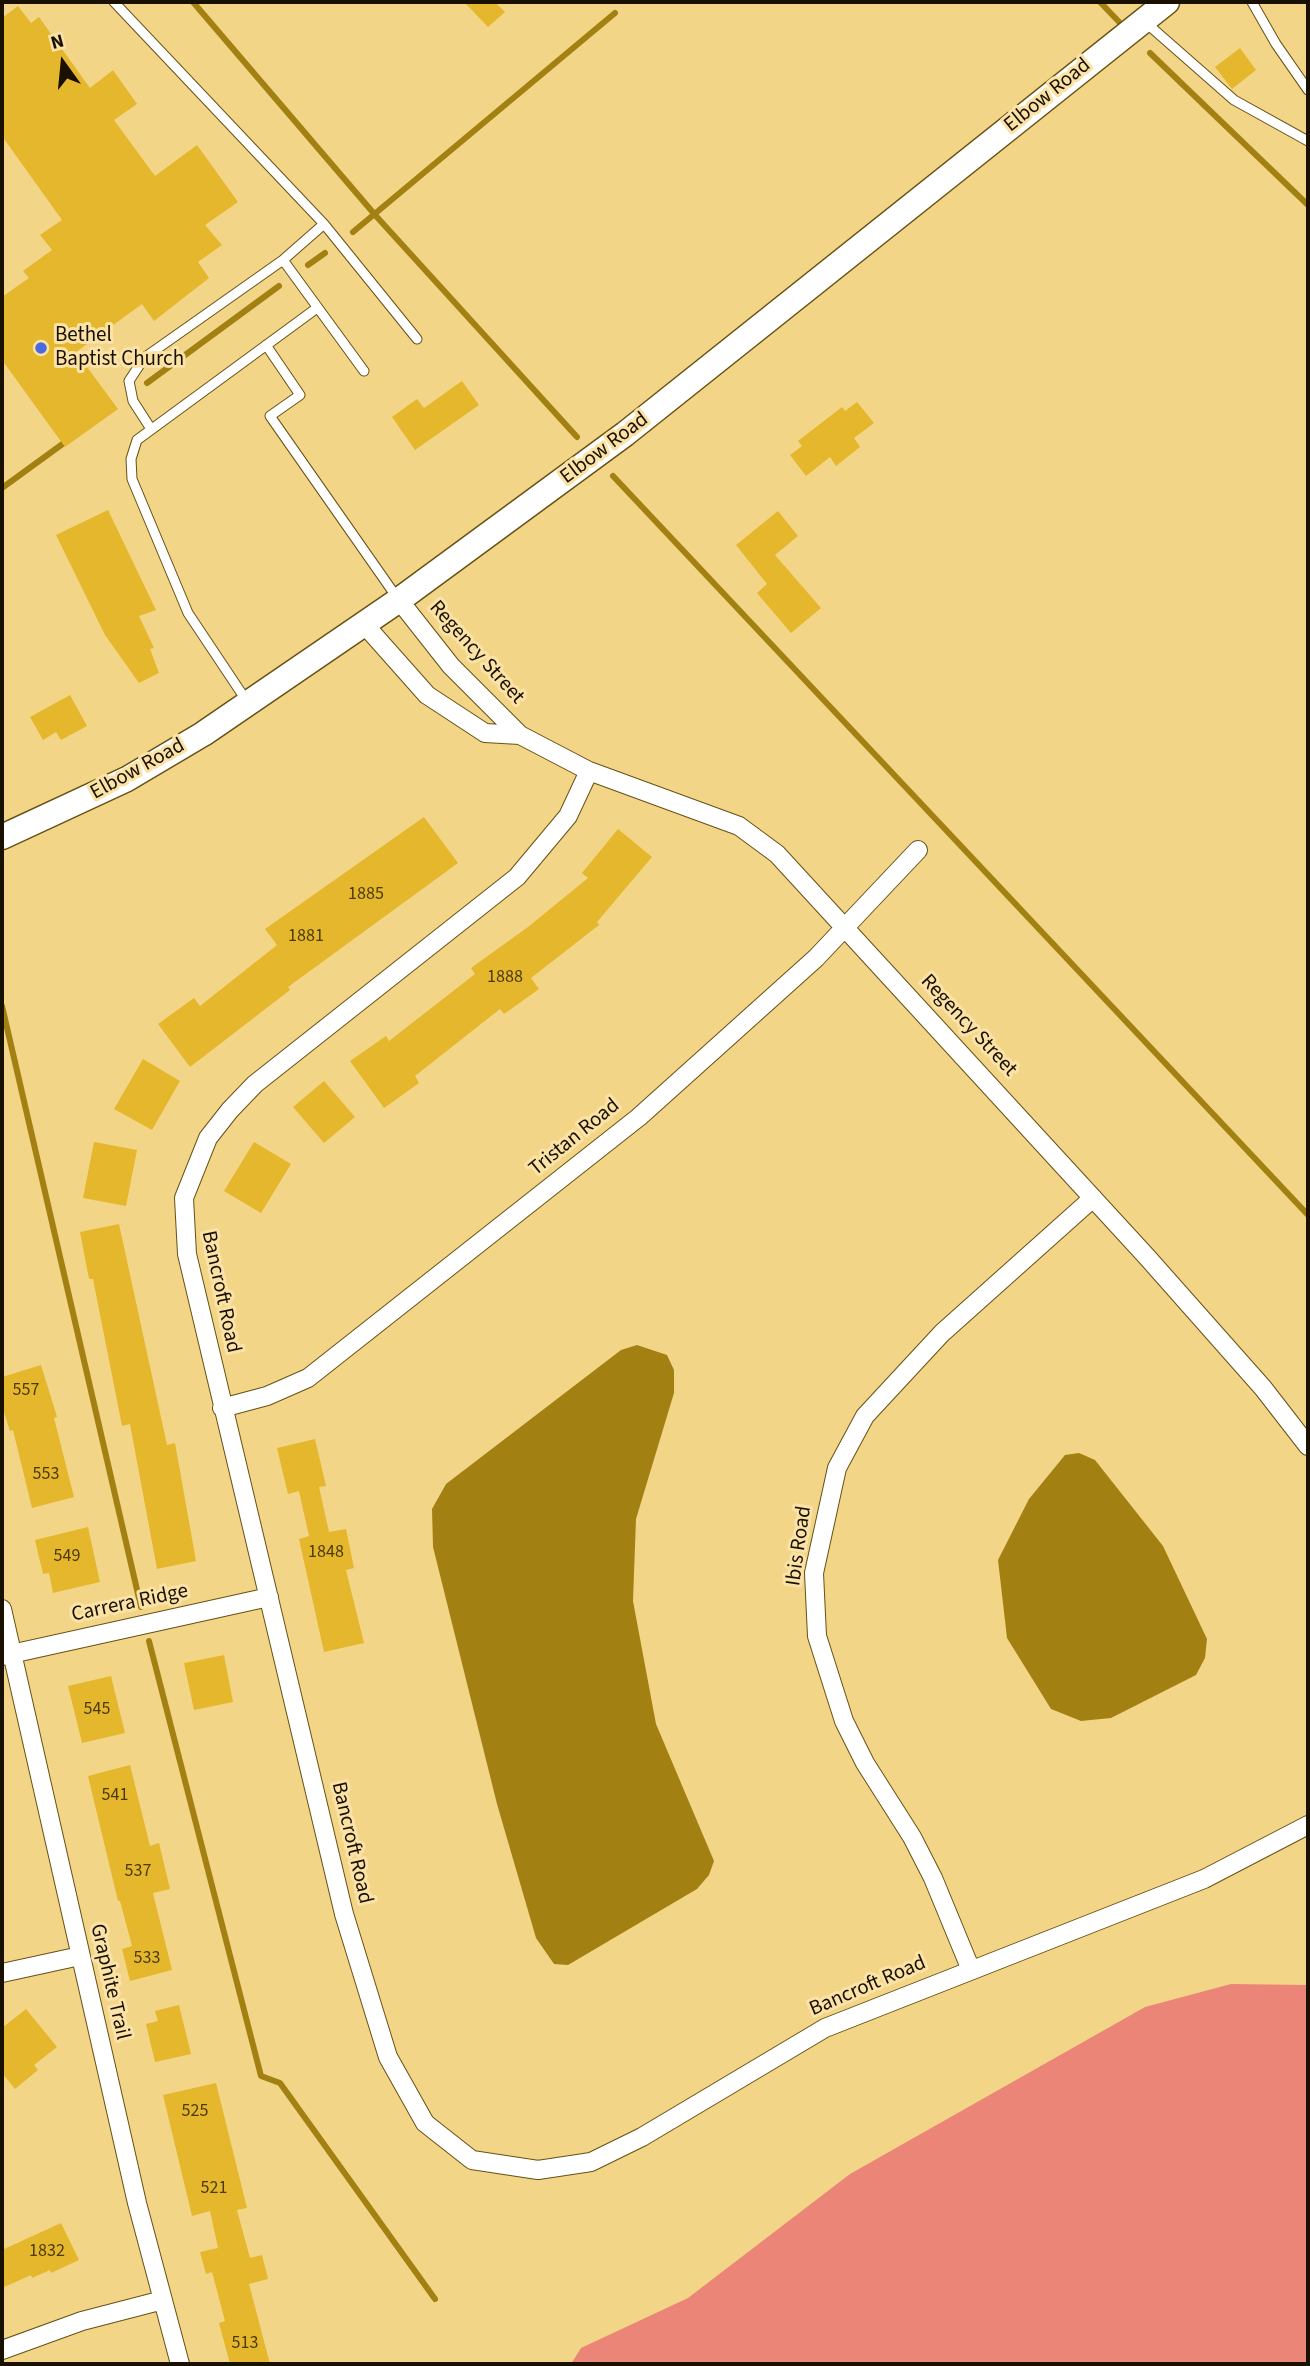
<!DOCTYPE html>
<html>
<head>
<meta charset="utf-8">
<style>
	body { margin:0 }
	#map { position:relative; width:1310px; height:2366px; overflow:hidden; background:#f3d588; font-family:"Source Sans 3",sans-serif }
	canvas { display:block }
	.frame { position:absolute; inset:0; border:4px solid #191000; pointer-events:none }
	.north { position:absolute; left:28px; top:28px; width:70px; height:70px; -webkit-text-stroke:5px #fbe3a7; paint-order:stroke; rotate:345deg; font-size:19px; font-weight:700; line-height:28px; text-align:center; color:#191000 }
	.north::after { content:''; display:block; margin:auto; width:24px; height:32px; background:#191000; clip-path:polygon(50% 0,100% 100%,50% 72%,0 100%) }
</style>
</head>
<body>
<div id="map">
<canvas width="1310" height="2366"></canvas>
<div class="frame"></div>
<div class="north">N</div>
</div>
<script>
const context = document.querySelector('canvas').getContext('2d');
context.lineJoin = 'round';
function fillPath(path, color) { context.fillStyle = color; context.fill(path, 'evenodd'); }
const shape = rows => new Path2D(rows.map(r => 'M' + r).join(''));
function strokePath(path, color, width, dash) { context.strokeStyle = color; context.lineWidth = width; context.lineCap = dash ? 'butt' : 'round'; context.setLineDash(dash || []); context.stroke(path); }
function label(font, color, halo, rows, align = 'center') {
  context.font = font + ' "Source Sans 3",sans-serif'; context.lineWidth = 6; context.setLineDash([]); context.textBaseline = 'middle'; context.strokeStyle = halo; context.fillStyle = color; for (const [text, x, y, turn = 0] of rows) {
    context.save(); context.translate(x, y); context.rotate((+turn || 0) * Math.PI / 180); context.textAlign = isNaN(turn) ? turn : align; if (halo) context.strokeText(text, 0, 0); context.fillText(text, 0, 0); context.restore();
  }
}
fillPath(shape([
	[1231,1984,1308,1985,1308,2364,571,2364,581,2348,688,2298,850,2174,1145,2007]
]), '#eb8578');
fillPath(shape([
	[637,1345,667,1355,674,1370,674,1393,636,1519,633,1601,656,1724,714,1861,709,1875,697,1889,568,1965,554,1964,536,1938,497,1804,433,1547,432,1509,446,1484,621,1350],
	[1079,1453,1095,1460,1163,1546,1207,1639,1205,1658,1196,1675,1111,1718,1081,1721,1051,1709,1007,1638,998,1560,1029,1499,1065,1455]
]), '#a38012');
strokePath(shape([
	[193,2,376,216,577,437],
	[1100,2,1122,25],
	[1150,53,1308,205],
	[353,232,615,13],
	[308,265,325,253],
	[147,383,279,286],
	[613,476,1308,1215],
	[2,488,68,440],
	[2,1006,141,1607],
	[149,1641,261,2076,280,2083,435,2299]
]), '#a38012', 6);
fillPath(shape([
	[464,2,495,2,505,12,488,27],
	[18,6,31,23,39,17,90,88,113,70,137,104,114,120,155,176,197,145,238,202,205,225,222,245,198,262,209,278,154,321,142,304,76,352,118,409,65,447,2,360,2,297,29,278,23,271,52,250,40,235,62,220,2,136,2,18],
	[1240,48,1256,70,1232,89,1215,67],
	[462,381,479,405,415,450,392,417,417,399,424,408],
	[857,402,874,423,854,438,860,447,836,466,830,457,806,476,790,455,802,446,798,441,842,407,845,411],
	[108,510,156,610,139,616,154,648,150,649,159,673,139,683,105,635,56,535],
	[778,511,798,536,775,555,821,608,791,633,757,593,767,584,736,545],
	[70,695,87,726,61,740,56,732,43,740,30,717],
	[424,817,458,863,288,987,290,990,190,1067,158,1024,194,998,200,1006,277,945,265,929],
	[618,829,652,857,597,922,599,925,531,978,539,989,504,1014,500,1009,415,1076,419,1083,384,1108,350,1061,386,1036,389,1041,475,974,471,968,528,927,588,878,582,873],
	[143,1059,180,1081,152,1130,114,1109],
	[324,1081,355,1117,324,1143,293,1107],
	[94,1142,137,1150,126,1206,83,1198],
	[254,1142,291,1164,261,1213,224,1191],
	[119,1224,167,1445,175,1443,196,1561,157,1569,130,1424,122,1426,93,1279,89,1279,80,1232],
	[41,1365,57,1417,54,1418,74,1497,32,1508,13,1430,10,1431,2,1406,2,1377],
	[315,1439,326,1486,319,1487,329,1532,346,1529,354,1568,346,1570,364,1643,324,1652,299,1539,309,1536,299,1491,288,1494,277,1448],
	[88,1527,100,1582,53,1593,49,1573,43,1574,35,1540],
	[224,1655,233,1702,194,1710,184,1663],
	[111,1676,125,1733,82,1743,68,1686],
	[130,1765,150,1846,159,1843,170,1889,153,1893,172,1970,130,1981,122,1949,132,1946,120,1901,118,1901,88,1776],
	[179,2005,191,2054,155,2062,146,2024,158,2021,155,2011],
	[26,2009,57,2047,34,2065,38,2070,15,2089,2,2073,2,2028],
	[216,2083,247,2208,237,2210,250,2258,262,2255,268,2279,249,2284,270,2364,230,2364,219,2323,225,2321,212,2272,206,2274,200,2252,218,2248,210,2211,192,2216,163,2095],
	[61,2223,79,2260,51,2273,50,2270,32,2278,31,2275,2,2288,2,2250]
]), '#e5b72c');
const service = shape([
	[114,2,324,224,417,339],
	[1252,2,1276,44,1308,90],
	[1144,21,1234,100,1308,141],
	[283,260,364,371],
	[266,345,300,395,270,416,398,599],
	[151,429,133,401,129,381,144,358,283,260,324,224],
	[248,703,188,613,132,479,131,459,137,440,317,308]
]);
const minor = shape([
	[399,600,451,666,520,735,589,771,739,826,777,854,1147,1257,1263,1388,1308,1446],
	[364,624,427,695,485,733,520,735],
	[589,771,568,816,517,877,255,1084,230,1110,208,1138,184,1198,187,1254,344,1914,388,2057,425,2123,472,2160,538,2170,591,2162,642,2137,825,2028,1204,1879,1308,1825],
	[222,1408,267,1396,308,1378,639,1117,816,958,918,850],
	[2,1609,137,2203,180,2364],
	[2,1656,269,1597],
	[971,1970,933,1878,912,1837,865,1763,844,1721,817,1636,814,1573,837,1468,865,1416,942,1333,1093,1198],
	[2,1973,80,1956],
	[2,2350,82,2321,163,2300]
]);
const secondary = shape([
	[2,837,127,779,203,734,399,600,625,434,1167,2]
]);
strokePath(service, '#665115', 11);
strokePath(minor, '#665115', 20);
strokePath(secondary, '#665115', 27);
strokePath(service, '#fff', 9);
strokePath(minor, '#fff', 18);
strokePath(secondary, '#fff', 24);
for (const [x, y, r, color] of [
	[41,348,7,"#4b6ade"]
]) { const dot = new Path2D(); dot.arc(x, y, r, 0, 2 * Math.PI); context.fillStyle = color; context.fill(dot); strokePath(dot, '#fbe3a7', 2.5); }
label('18px', '#4c3a0b', null, [
	["1885",366,895],
	["1881",306,937],
	["1888",505,978],
	["557",26,1391],
	["553",46,1475],
	["1848",326,1553],
	["549",67,1557],
	["545",97,1710],
	["541",115,1796],
	["537",138,1872],
	["533",147,1959],
	["525",195,2112],
	["521",214,2189],
	["1832",47,2252],
	["513",245,2344]
]);
label('21px', '#191000', '#fbe3a7', [
	["Elbow Road",1048,96,-39],
	["Elbow Road",605,449,-37],
	["Regency Street",476,653,48],
	["Elbow Road",138,770,-29],
	["Regency Street",968,1026,47],
	["Tristan Road",575,1138,-39],
	["Bancroft Road",220,1292,78],
	["Ibis Road",800,1546,-82],
	["Carrera Ridge",130,1604,-12],
	["Bancroft Road",351,1843,77],
	["Graphite Trail",109,1982,77],
	["Bancroft Road",868,1987,-23]
]);
label('21px', '#191000', '#fbe3a7', [
	["Bethel",55,336],
	["Baptist Church",55,360]
], 'left');
</script>
</body>
</html>
